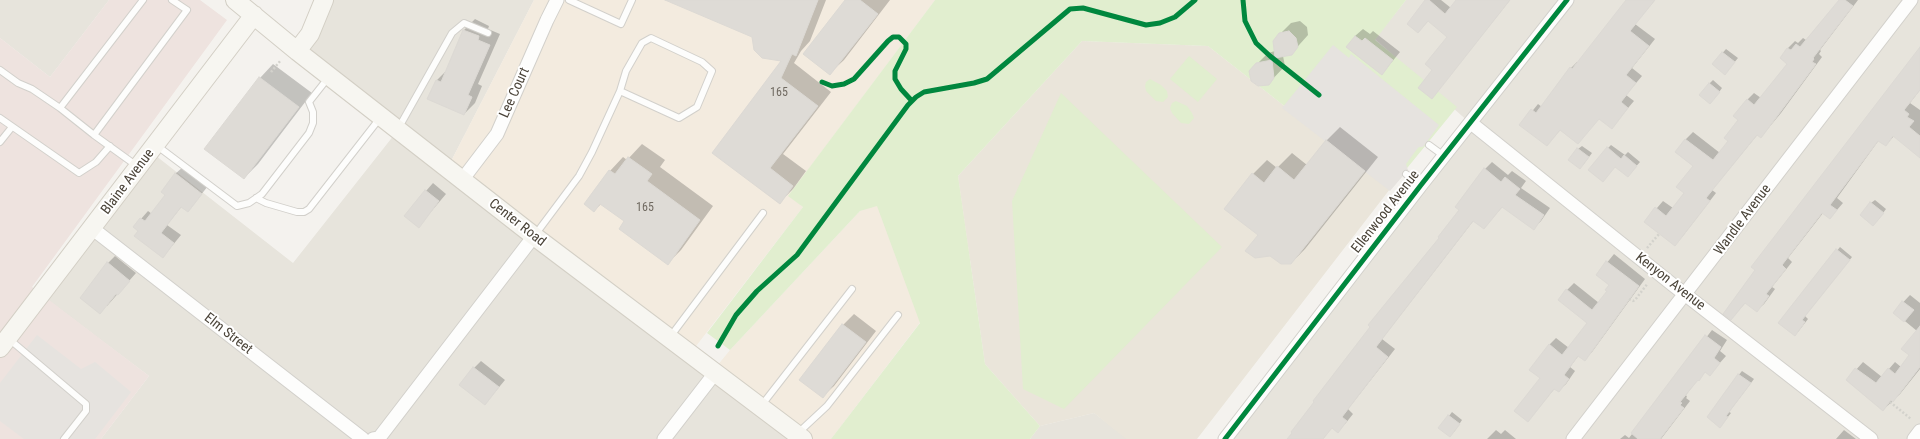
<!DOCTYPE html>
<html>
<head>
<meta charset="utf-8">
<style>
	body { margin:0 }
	canvas { display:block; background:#f4f2ee }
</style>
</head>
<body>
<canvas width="1920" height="439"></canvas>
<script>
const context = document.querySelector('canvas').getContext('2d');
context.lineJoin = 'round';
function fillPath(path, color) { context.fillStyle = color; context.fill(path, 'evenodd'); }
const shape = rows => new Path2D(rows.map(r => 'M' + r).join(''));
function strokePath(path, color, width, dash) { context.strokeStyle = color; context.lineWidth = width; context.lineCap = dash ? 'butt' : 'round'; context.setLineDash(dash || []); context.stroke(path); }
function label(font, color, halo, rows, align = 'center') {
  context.font = font + ' "Roboto Condensed",sans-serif'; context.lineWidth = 4; context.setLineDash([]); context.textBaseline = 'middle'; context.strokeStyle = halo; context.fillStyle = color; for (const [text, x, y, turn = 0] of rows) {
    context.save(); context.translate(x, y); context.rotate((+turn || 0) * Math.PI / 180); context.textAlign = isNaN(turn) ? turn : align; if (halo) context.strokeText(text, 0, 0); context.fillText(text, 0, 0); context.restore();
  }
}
fillPath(shape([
	[0,0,109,0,50,77,0,38],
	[324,0,534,0,447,169,803,439,101,439,149,376,41,295,151,152,293,263,398,130,297,51],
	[1406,0,1920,0,1920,439,1225,439,1470,123,1375,39],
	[1094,413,1128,439,1030,439,1040,426]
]), '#e7e4dc');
fillPath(shape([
	[534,0,935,0,789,195,803,207,690,354,447,169],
	[958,176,970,257,831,439,803,439,713,371,730,350,860,211]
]), '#f3ebdf');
fillPath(shape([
	[1082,41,1208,46,1390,189,1197,439,1126,439,1094,413,1040,426,985,364,958,176]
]), '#eae5da');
fillPath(shape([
	[109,0,200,0,227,20,32,287,149,376,101,439,0,439,0,38,50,77]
]), '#eee3df');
fillPath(shape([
	[935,0,1406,0,1375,40,1457,107,1390,189,1208,46,1082,41,958,176,985,364,1040,426,1030,439,831,439,920,323,877,206,860,211,730,350,707,333,803,207,788,196],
	[1189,56,1217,79,1198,102,1170,79],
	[1150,79,1161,85,1167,91,1168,97,1163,102,1156,101,1146,91,1145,86,1146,82],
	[1061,93,1222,247,1064,409,1023,389,1012,201],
	[1176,101,1187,106,1192,113,1194,118,1189,124,1181,123,1172,113,1170,108,1172,103]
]), '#e1eecf');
fillPath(shape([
	[1333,45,1349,58,1351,54,1439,125,1423,147,1419,147,1417,149,1406,164,1408,170,1390,191,1282,108],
	[37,335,81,369,95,362,131,392,95,439,24,439,0,421,0,383]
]), '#e6e3df');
fillPath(shape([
	[676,0,826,0,810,41,801,51,794,63,831,92,783,154,806,171,793,189,779,203,714,153,783,60,753,36],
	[846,0,890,0,844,60,830,73],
	[1426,0,1441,0,1451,8,1458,0,1510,0,1432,98,1434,69,1449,37,1429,20,1418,32],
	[1627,0,1655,0,1635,24,1655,39,1632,68,1642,76,1626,95,1634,101,1612,127,1599,118,1561,129,1547,145,1521,125,1538,104,1542,107,1571,68,1577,62,1578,63],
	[1840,0,1858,0,1820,50,1821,51,1819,54,1822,57,1781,113,1761,137,1758,134,1712,190,1716,193,1682,237,1645,222,1663,201,1673,208,1685,193,1694,166,1676,152,1686,139,1693,132,1720,153,1729,141,1747,100,1754,93,1761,98,1789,64,1781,58,1788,48,1795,41,1798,43,1803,38,1806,40],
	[475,19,489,26,488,29,500,34,478,84,482,86,475,103,464,114,436,81,447,70,464,30],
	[1300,21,1307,27,1308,35,1291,54,1283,56,1285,66,1268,84,1257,64,1268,53,1275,51,1280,34,1291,23],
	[1363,29,1370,34,1373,31,1400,52,1382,74,1355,36],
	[1726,49,1738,58,1728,70,1713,64],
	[1920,49,1920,90,1910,103,1920,110,1920,156,1894,136,1886,145,1879,140,1837,198,1843,203,1830,218,1823,213,1788,258,1792,262,1772,287,1775,289,1764,304,1757,310,1746,302,1731,319],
	[273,64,312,93,258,164,244,178,260,78],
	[1713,80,1722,88,1714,99,1709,84],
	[1340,127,1378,157,1305,249,1291,263,1259,235,1253,174,1267,160,1277,168,1292,153,1307,165,1326,141],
	[642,144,665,160,660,167,713,206,681,250,668,263,626,221,602,203,594,211,610,171,623,157,627,160],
	[1611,145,1625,155,1628,152,1640,162,1631,172,1616,166,1608,148],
	[1582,146,1592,153,1583,165,1578,149],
	[1492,162,1508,175,1512,171,1526,181,1521,188,1550,208,1541,221,1534,228,1503,206,1484,228,1474,220,1382,339,1395,349,1348,409,1353,414,1345,424,1338,431,1332,427,1323,439,1288,439,1440,238,1460,209,1485,169],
	[183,167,208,186,188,211,182,206,167,225,181,235,163,257,140,231,141,219,148,211,152,214,167,195,175,174],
	[433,183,446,194,419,226,426,191],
	[1875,200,1886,209,1877,221,1871,203],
	[1840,247,1852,257,1805,316,1808,319,1798,332,1779,323],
	[1614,254,1645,279,1592,352,1585,359,1579,355,1570,367,1575,371,1566,384,1558,391,1555,388,1528,421,1542,378,1549,345,1556,338,1569,348,1588,323,1567,290,1574,283,1599,303,1608,291,1610,285,1597,275],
	[115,256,136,273,107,306,108,263],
	[1910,295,1920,303,1920,369,1900,394,1883,410,1847,380,1863,362,1882,377,1895,362,1901,367,1910,355,1917,331,1894,312],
	[854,314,876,331,834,386,823,396,800,380,843,325],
	[1712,330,1727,340,1720,351,1726,356,1710,374,1706,371,1698,379,1686,395,1687,397,1686,398,1690,401,1661,439,1620,439,1625,435,1629,438],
	[481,361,505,380,485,404,474,368],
	[1742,371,1754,379,1729,412,1731,413,1723,423,1728,388],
	[1452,412,1462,420,1454,432,1449,416],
	[1496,430,1501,434,1505,430,1516,439,1487,439],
	[1844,430,1856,439,1836,439]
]), '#0003');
const building = shape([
	[665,0,818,0,796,56,792,54,781,78,818,106,770,168,793,186,780,204,712,153,781,61,762,58,754,50,752,37,665,0],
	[845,0,860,0,878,14,830,75,803,54,845,0],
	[1425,0,1429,0,1445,14,1456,0,1510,0,1432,99,1418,88,1432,70,1425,64,1447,37,1428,21,1418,33,1407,24,1425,0],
	[1626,0,1655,0,1630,31,1649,46,1626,75,1636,83,1621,102,1628,108,1612,129,1599,119,1578,144,1560,130,1547,146,1519,125,1531,109,1536,113,1570,67,1572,69,1626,0],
	[1839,0,1845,0,1853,6,1813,58,1814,59,1812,62,1816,64,1761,138,1757,135,1706,198,1710,201,1675,246,1644,222,1655,207,1666,216,1684,193,1676,187,1693,166,1675,152,1685,139,1713,160,1728,141,1724,138,1738,120,1733,116,1747,99,1754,105,1787,64,1780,58,1787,48,1791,50,1796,44,1800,47,1839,0],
	[463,30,479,36,478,40,490,45,468,95,472,97,464,115,427,99,436,80,441,82,463,30],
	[1289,31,1296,38,1298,47,1292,55,1275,58,1273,41,1279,33,1289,31],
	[1355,36,1362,41,1365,38,1393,60,1382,75,1346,47,1355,36],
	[1920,47,1920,90,1904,110,1909,114,1907,117,1914,121,1909,127,1920,136,1920,158,1893,136,1886,146,1878,141,1830,205,1837,210,1830,219,1822,213,1782,265,1786,269,1766,294,1769,296,1757,312,1745,303,1731,320,1723,314,1755,270,1751,267,1920,47],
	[1722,52,1735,62,1725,75,1712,64,1722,52],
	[1272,60,1274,78,1269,85,1258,86,1251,81,1249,71,1256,63,1272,60],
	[259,77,299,107,244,179,204,149,259,77],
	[1709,83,1720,92,1710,104,1699,95,1709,83],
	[1326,140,1365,171,1291,264,1281,264,1270,256,1255,258,1245,251,1258,235,1224,209,1252,173,1264,183,1277,166,1294,180,1326,140],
	[1607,147,1621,159,1624,155,1637,166,1628,177,1615,167,1603,182,1588,170,1607,147],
	[1577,148,1589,157,1580,169,1568,160,1577,148],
	[628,157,652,174,647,181,700,220,668,265,619,229,624,221,600,204,594,212,584,204,609,170,615,174,628,157],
	[1484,168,1501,182,1505,177,1520,189,1515,195,1544,215,1534,230,1502,207,1484,229,1473,221,1376,347,1388,357,1342,417,1347,421,1338,433,1332,428,1323,439,1287,439,1292,433,1291,432,1314,402,1313,401,1370,327,1368,325,1439,238,1438,237,1459,210,1455,207,1484,168],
	[175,173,202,194,188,212,181,207,161,233,174,243,163,258,134,236,138,231,133,227,140,218,145,221,165,195,161,192,175,173],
	[425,190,439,201,419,228,404,216,425,190],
	[1870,202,1884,213,1873,226,1860,215,1870,202],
	[1836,249,1850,260,1802,320,1805,322,1795,336,1778,323,1836,249],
	[1606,261,1639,286,1585,361,1578,356,1564,375,1569,379,1559,392,1554,389,1528,422,1514,411,1540,378,1529,370,1549,344,1562,355,1587,323,1558,300,1566,289,1592,310,1607,291,1605,290,1609,285,1596,275,1606,261],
	[107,262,130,281,118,295,116,294,100,314,80,298,107,262],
	[1902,301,1914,310,1904,322,1893,313,1902,301],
	[842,324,866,342,823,398,799,380,842,324],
	[1920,326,1920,367,1893,402,1891,400,1883,411,1846,380,1855,368,1876,383,1888,368,1895,374,1909,355,1901,349,1920,326],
	[1705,335,1721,347,1714,358,1720,363,1710,376,1705,372,1699,381,1698,380,1680,402,1682,403,1680,405,1684,408,1660,439,1638,439,1631,433,1705,335],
	[473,367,499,387,485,405,459,385,473,367],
	[1738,374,1751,383,1726,416,1728,417,1720,428,1707,417,1738,374],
	[1448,415,1460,424,1450,437,1438,428,1448,415]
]);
fillPath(building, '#dedbd6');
strokePath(building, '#dcd9d4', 1);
const lane = shape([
	[569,0,621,24,632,0],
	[0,70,18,83,32,89,60,108,143,0],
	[60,108,94,135],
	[0,118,79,173,96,162,110,146],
	[398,129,452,33,464,23,488,33],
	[0,142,12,127],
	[156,145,237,206,249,203,262,194,309,133,313,123,313,112,309,102,328,78],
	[1429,145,1444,156],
	[137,166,94,135,187,10,172,0],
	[1406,174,1421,185],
	[256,198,266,203,297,212,304,212,309,209,380,118],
	[535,235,579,176,592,152,620,91,626,71,642,43,651,38,702,62,712,71,697,107,679,118,620,91],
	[670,337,763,213],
	[9,339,86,404,86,411,64,439],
	[761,406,852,289],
	[798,433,827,406,898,315]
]);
const street = shape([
	[1471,123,1673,285,1871,439],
	[462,180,497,134,547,20,557,0],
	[93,229,363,439],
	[373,439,379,438,534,236],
	[664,439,715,373],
	[1225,439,1421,185,1567,0],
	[1573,439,1911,0],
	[1914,439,1920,431]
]);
const secondary = shape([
	[235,0,297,51,534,236,803,439],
	[297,51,310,34,324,0],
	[0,348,254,15]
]);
strokePath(lane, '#d2d0cb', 8);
strokePath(street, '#d2d0cb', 15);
strokePath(secondary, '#d3cfc5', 20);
strokePath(shape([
	[271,72,281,60],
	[1647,248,1659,234],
	[1629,299,1633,301,1635,300,1648,283],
	[1890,402,1911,419]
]), '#d3d2cc', 2.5, [2, 2]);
strokePath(lane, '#fdfdfc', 6);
strokePath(street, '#fdfdfc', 13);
strokePath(secondary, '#f7f6f1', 18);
strokePath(shape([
	[1243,0,1245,21,1256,43,1270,56,1319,95],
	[822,82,832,86,844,84,854,79,888,41,893,37,899,37,906,44,906,49,895,71,895,79,901,89,912,101],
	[718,346,736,315,757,291,797,255,908,105,916,97,924,92,974,83,987,79,1070,9,1083,8,1146,25,1160,23,1175,17,1195,0],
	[1225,439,1421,185,1567,0]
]), '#00873e', 5);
label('12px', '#706a61', null, [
	["165",779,93],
	["165",645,208]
]);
label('14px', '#4b4439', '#fff', [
	["Lee Court",515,93,-66],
	["Blaine Avenue",128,182,-53],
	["Ellenwood Avenue",1386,212,-52],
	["Wandle Avenue",1743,220,-53],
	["Center Road",517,223,38],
	["Kenyon Avenue",1670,282,38],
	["Elm Street",228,334,38]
]);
</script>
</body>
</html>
